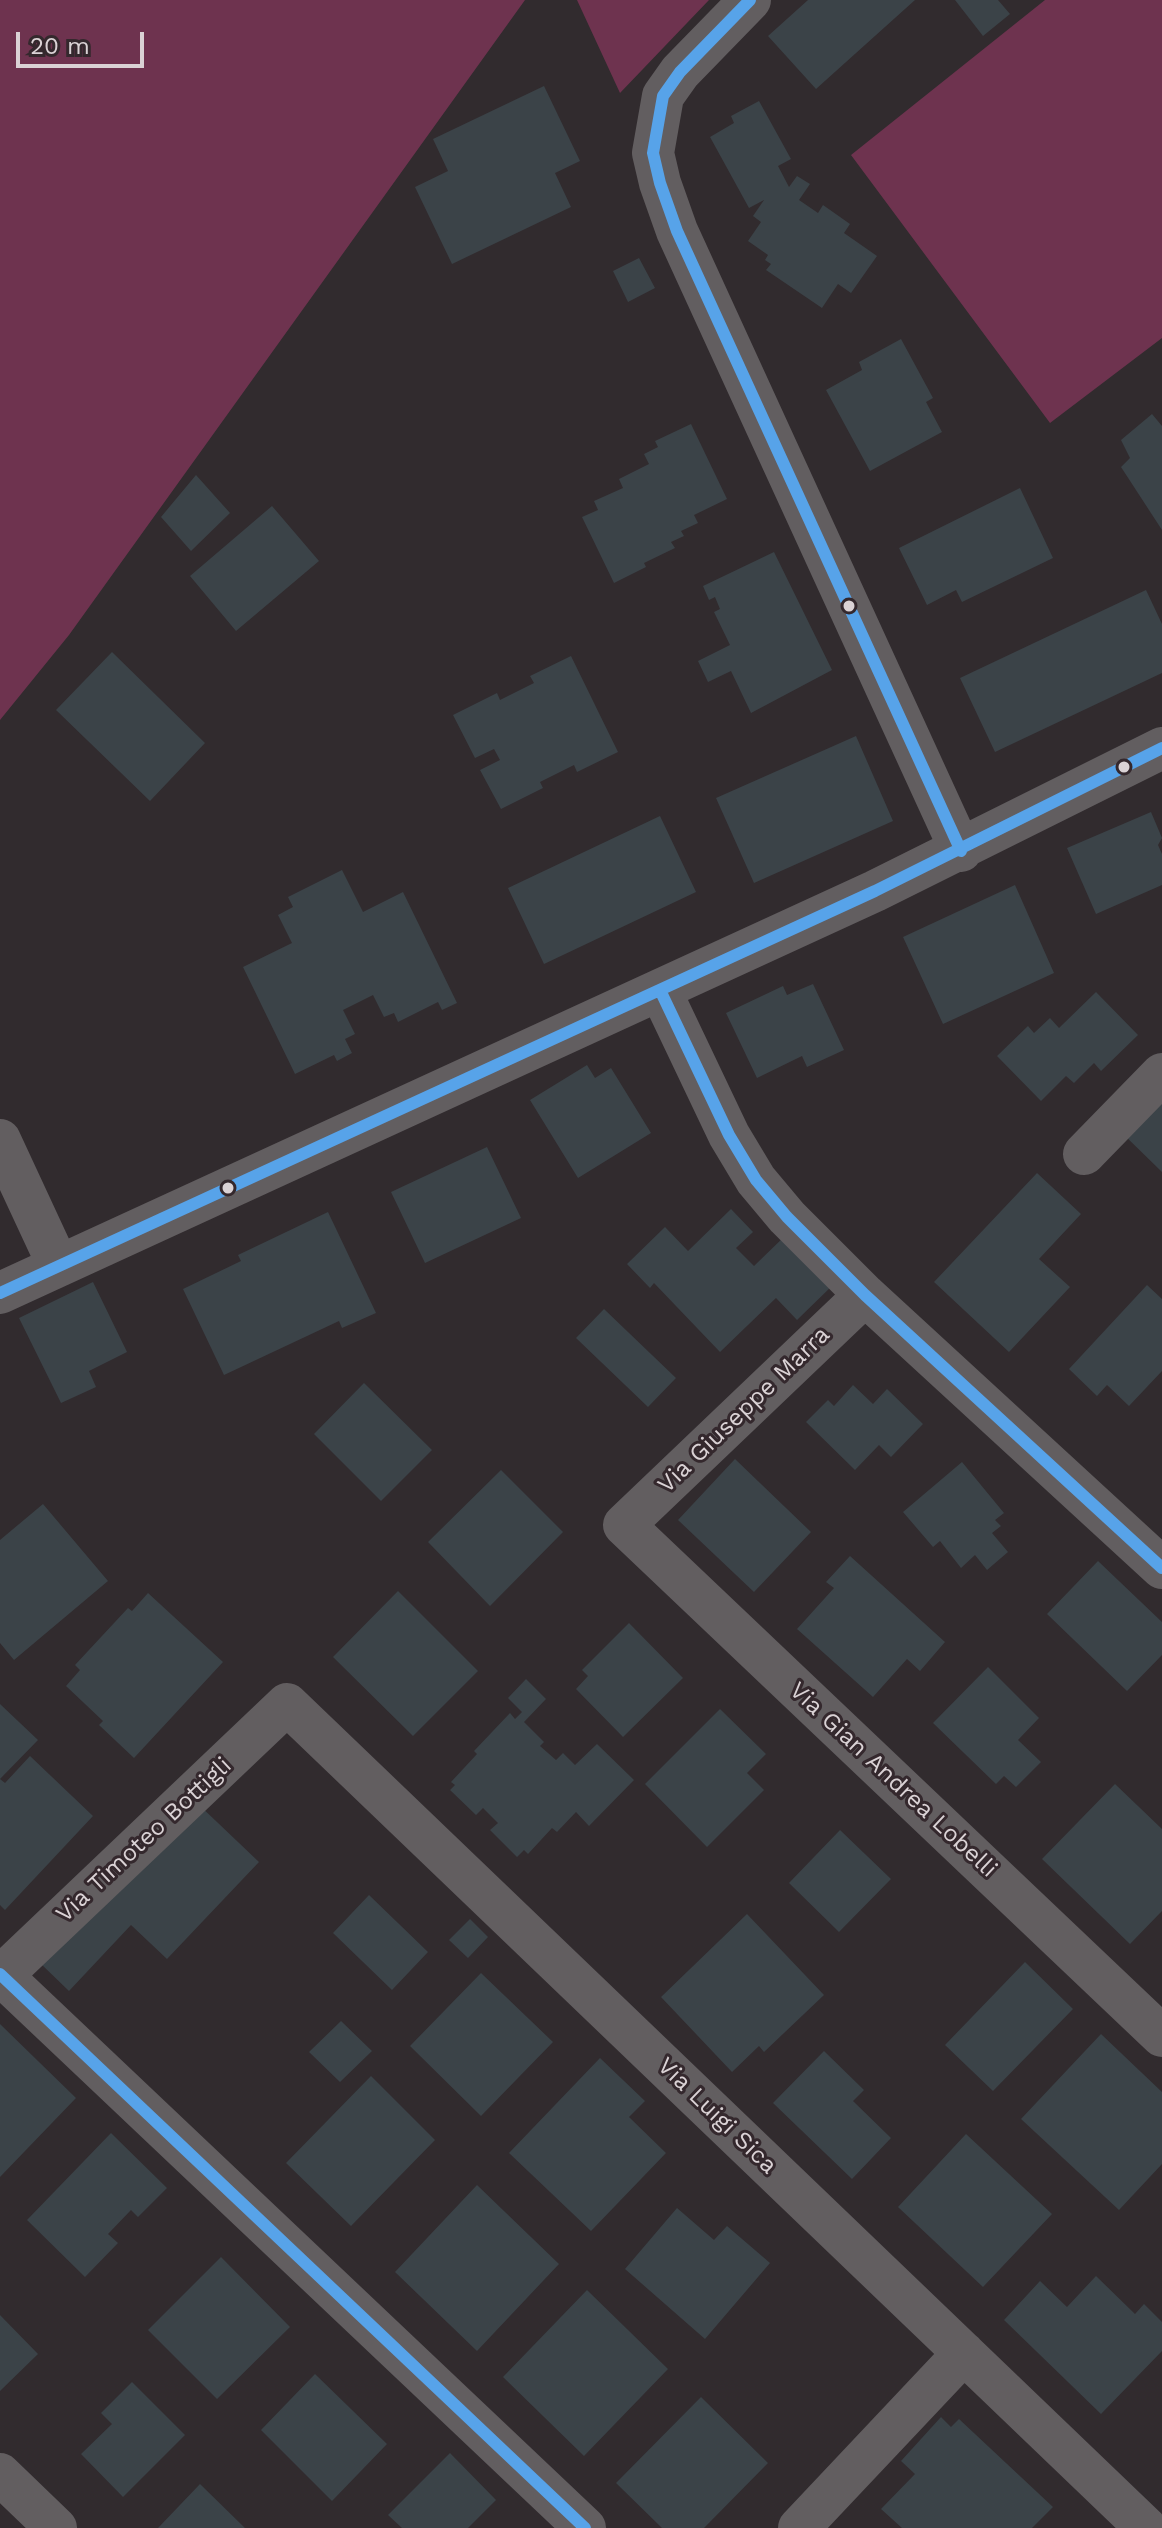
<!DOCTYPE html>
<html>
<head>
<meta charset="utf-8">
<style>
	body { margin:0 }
	#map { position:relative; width:1162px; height:2528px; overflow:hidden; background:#312b2e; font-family:"Work Sans",sans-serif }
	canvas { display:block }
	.scale { position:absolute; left:16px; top:32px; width:128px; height:36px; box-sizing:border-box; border:4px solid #dad2d5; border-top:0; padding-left:10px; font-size:24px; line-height:28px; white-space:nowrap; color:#dad2d5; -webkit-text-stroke:6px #34282d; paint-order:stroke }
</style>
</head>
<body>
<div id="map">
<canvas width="1162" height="2528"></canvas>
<div class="scale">20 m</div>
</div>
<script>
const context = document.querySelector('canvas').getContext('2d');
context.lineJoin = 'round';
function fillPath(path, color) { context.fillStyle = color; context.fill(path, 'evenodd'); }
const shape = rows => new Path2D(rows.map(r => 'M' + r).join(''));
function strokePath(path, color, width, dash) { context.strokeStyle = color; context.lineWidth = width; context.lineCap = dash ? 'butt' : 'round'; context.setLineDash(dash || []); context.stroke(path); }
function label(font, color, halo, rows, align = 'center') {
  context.font = font + ' "Work Sans",sans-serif'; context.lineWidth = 6; context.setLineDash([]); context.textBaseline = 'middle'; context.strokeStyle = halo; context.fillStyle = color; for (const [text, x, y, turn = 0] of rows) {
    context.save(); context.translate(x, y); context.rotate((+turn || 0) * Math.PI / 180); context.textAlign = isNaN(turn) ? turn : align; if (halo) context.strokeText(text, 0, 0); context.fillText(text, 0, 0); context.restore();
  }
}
fillPath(shape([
	[0,0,525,0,69,635,0,720],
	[577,0,709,0,620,93],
	[1045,0,1162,0,1162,338,1050,423,851,155]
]), '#6e334f');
fillPath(shape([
	[808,0,915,0,816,89,768,36],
	[955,0,998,0,1010,14,983,36],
	[544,86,580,161,555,173,571,207,452,264,415,187,448,171,433,139],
	[759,101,791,159,778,166,789,187,797,176,810,184,799,200,818,213,823,205,850,224,844,233,877,256,851,293,838,284,822,308,766,270,771,264,765,260,768,255,748,241,761,222,753,216,764,200,749,208,710,137,734,123,731,116],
	[639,258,655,288,628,302,613,271],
	[901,339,933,398,926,402,942,432,870,471,826,390,862,370,859,362],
	[1152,414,1162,426,1162,530,1121,467,1130,458,1121,440],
	[691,424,727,499,694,515,698,523,681,531,684,536,671,542,675,548,644,563,646,567,614,583,582,517,598,510,594,501,623,488,619,479,649,464,644,454,658,447,655,441],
	[196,475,230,513,191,551,161,517],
	[1020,488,1053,558,962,602,956,590,927,605,899,548],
	[272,506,319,561,236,631,190,576],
	[774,552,832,670,751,713,731,671,708,682,698,661,730,645,714,612,720,609,715,597,709,600,703,586],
	[1146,590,1162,624,1162,673,995,752,960,678],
	[112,652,205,743,150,801,56,710],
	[571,656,618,752,577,772,574,765,540,782,543,788,501,809,480,770,500,760,494,749,475,758,453,715,497,693,500,700,534,683,530,676],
	[856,736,893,821,754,883,716,798],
	[1151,812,1162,838,1158,845,1162,854,1162,885,1096,914,1067,848],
	[660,816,696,892,544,964,508,888],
	[342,870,363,912,403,892,457,1003,442,1010,438,1002,398,1022,394,1013,384,1017,373,995,343,1010,355,1034,345,1039,352,1053,337,1061,334,1055,295,1074,243,967,292,943,278,915,293,907,288,897],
	[1015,885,1054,973,943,1024,903,937],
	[813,984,844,1050,807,1067,802,1056,757,1078,726,1013,783,986,787,995],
	[1096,992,1138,1035,1101,1071,1094,1063,1074,1083,1066,1076,1041,1101,997,1056,1028,1026,1034,1033,1050,1018,1059,1028],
	[587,1065,595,1078,611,1068,651,1133,578,1178,530,1100],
	[1162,1087,1162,1172,1120,1131],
	[487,1147,521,1218,425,1263,391,1192],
	[1037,1173,1081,1214,1039,1259,1070,1287,1009,1352,934,1282],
	[731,1209,753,1232,736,1248,754,1266,788,1233,835,1283,797,1320,776,1298,720,1352,654,1283,650,1288,627,1264,665,1227,688,1251],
	[328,1212,376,1313,342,1328,339,1321,224,1375,183,1289,241,1261,238,1255],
	[93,1282,127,1352,89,1371,96,1387,61,1403,19,1318],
	[1147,1285,1162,1299,1162,1371,1129,1406,1107,1385,1097,1396,1069,1369],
	[604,1309,676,1378,648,1407,576,1338],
	[364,1383,432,1450,381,1501,314,1434],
	[853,1385,873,1404,887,1389,923,1424,891,1457,879,1445,855,1470,806,1422,828,1400,834,1406],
	[735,1459,811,1532,754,1592,678,1520],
	[962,1462,1004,1513,995,1520,1001,1526,992,1533,1008,1552,987,1570,975,1555,961,1568,940,1541,933,1547,903,1512],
	[501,1470,563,1532,490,1606,428,1542],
	[43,1504,108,1581,14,1660,0,1643,0,1540],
	[850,1556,945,1642,920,1671,907,1659,873,1697,797,1629,834,1588,826,1582],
	[1098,1561,1162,1622,1162,1655,1127,1691,1047,1614],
	[398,1591,478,1671,413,1736,333,1657],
	[148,1593,223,1662,134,1758,99,1725,103,1721,66,1686,80,1670,75,1665,128,1608,132,1611],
	[629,1623,683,1678,623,1737,576,1689,588,1676,582,1670],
	[988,1667,1039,1718,1018,1740,1041,1762,1016,1787,1004,1776,996,1784,933,1723],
	[526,1679,546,1699,524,1722,544,1742,540,1746,556,1760,563,1753,575,1765,597,1744,634,1780,589,1826,576,1812,557,1832,552,1828,528,1854,524,1850,517,1857,490,1830,498,1823,483,1808,476,1815,450,1790,455,1785,451,1782,477,1754,474,1751,510,1713,515,1719,522,1712,508,1698],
	[0,1704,38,1740,0,1779,5,1783,30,1756,93,1816,5,1910,0,1905],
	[720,1709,766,1754,747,1773,764,1790,707,1847,645,1784],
	[1115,1784,1162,1829,1162,1911,1130,1944,1042,1859],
	[196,1802,259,1862,167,1959,131,1925,69,1991,41,1964],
	[840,1830,891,1879,839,1932,789,1883],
	[369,1895,428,1952,392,1990,333,1933],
	[747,1914,824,1995,764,2052,759,2046,732,2072,661,1997],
	[470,1919,488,1937,468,1958,449,1940],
	[1025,1962,1073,2009,993,2091,945,2045],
	[481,1973,553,2042,481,2116,410,2046],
	[341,2021,372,2051,340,2082,309,2052],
	[0,2024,76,2098,0,2177],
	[1101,2034,1162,2092,1162,2164,1119,2210,1021,2119],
	[824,2051,864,2090,853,2101,891,2138,852,2179,773,2103],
	[600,2058,645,2101,629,2117,666,2153,591,2231,509,2153],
	[371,2076,435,2140,351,2226,286,2163],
	[111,2133,167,2188,138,2217,131,2210,108,2234,118,2243,85,2277,27,2220],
	[966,2134,1052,2214,983,2287,898,2207],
	[477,2185,559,2264,477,2351,395,2272],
	[677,2208,714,2240,727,2226,770,2263,705,2339,625,2269],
	[221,2257,290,2327,217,2399,148,2330],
	[1096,2276,1135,2314,1144,2304,1162,2322,1162,2351,1101,2414,1004,2320,1040,2281,1067,2307],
	[587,2290,668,2369,584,2456,503,2377],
	[0,2315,38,2354,0,2391],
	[315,2374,387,2444,332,2501,261,2430],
	[132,2382,185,2435,123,2497,81,2454,112,2424,101,2413],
	[701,2397,768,2463,704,2528,662,2528,616,2483],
	[941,2417,951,2427,959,2419,1053,2507,1032,2528,902,2528,881,2509,915,2474,901,2461],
	[450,2453,496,2500,468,2528,402,2528,388,2515],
	[200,2484,245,2528,158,2528]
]), '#3b4348');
strokePath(shape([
	[750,0,680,72,663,96,653,153,660,183,677,231,961,851],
	[660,990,729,1135,756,1180,787,1217,865,1295,1162,1568],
	[0,1140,58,1265],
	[1084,1154,1162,1074],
	[0,1293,875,891,1162,748],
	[865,1295,624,1525,1162,2036],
	[0,1974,585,2528],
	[0,1977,287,1704,1146,2528],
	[0,2474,56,2528],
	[799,2528,964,2353]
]), '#625e60', 42);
strokePath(shape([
	[750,0,680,72,663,96,653,153,660,183,677,231,961,851],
	[660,990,729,1135,756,1180,787,1217,865,1295,1162,1568],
	[0,1293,875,891,1162,748],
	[0,1974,585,2528]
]), '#57a3e9', 12);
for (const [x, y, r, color] of [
	[849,606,7,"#dad2d5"],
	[1124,767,7,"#dad2d5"],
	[228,1188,7,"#dad2d5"]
]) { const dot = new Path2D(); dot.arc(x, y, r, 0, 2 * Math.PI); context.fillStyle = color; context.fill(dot); strokePath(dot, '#34282d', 3); }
label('24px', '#dad2d5', '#34282d', [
	["Via Giuseppe Marra",744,1410,-44],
	["Via Gian Andrea Lobelli",893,1780,43],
	["Via Timoteo Bottigli",144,1840,-43],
	["Via Luigi Sica",717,2116,44]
]);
</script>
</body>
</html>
